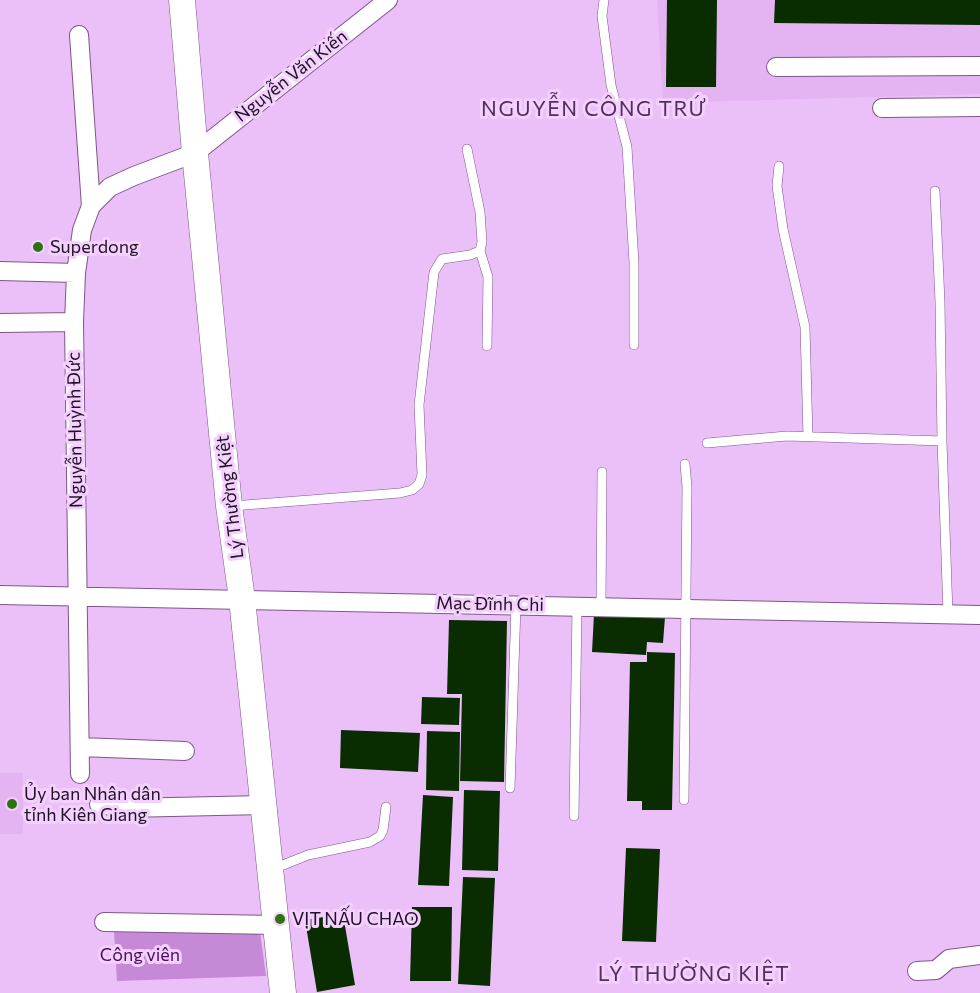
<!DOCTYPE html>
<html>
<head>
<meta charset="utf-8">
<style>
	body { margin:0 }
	canvas { display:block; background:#ebbff7 }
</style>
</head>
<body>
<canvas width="980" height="993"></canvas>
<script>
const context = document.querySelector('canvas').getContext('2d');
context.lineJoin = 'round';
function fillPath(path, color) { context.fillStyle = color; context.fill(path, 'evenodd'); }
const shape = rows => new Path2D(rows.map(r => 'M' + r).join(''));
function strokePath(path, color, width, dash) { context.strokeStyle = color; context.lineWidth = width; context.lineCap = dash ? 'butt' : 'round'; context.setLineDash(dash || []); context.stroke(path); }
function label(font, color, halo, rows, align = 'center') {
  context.font = font + ' Commissioner,sans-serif'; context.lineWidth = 6; context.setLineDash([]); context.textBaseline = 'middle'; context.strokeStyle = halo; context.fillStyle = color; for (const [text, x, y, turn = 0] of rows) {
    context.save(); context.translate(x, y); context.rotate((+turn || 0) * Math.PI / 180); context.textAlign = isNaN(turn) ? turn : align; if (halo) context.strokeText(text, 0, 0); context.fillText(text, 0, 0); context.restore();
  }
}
fillPath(shape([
	[657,0,980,0,980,94,663,103],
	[0,773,23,773,23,834,0,834]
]), '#e3b3f2');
fillPath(shape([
	[114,931,260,932,266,976,117,981]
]), '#c589d6');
fillPath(shape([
	[667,0,717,0,716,87,666,87],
	[775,0,980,0,980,25,774,23],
	[594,614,665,617,663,643,647,642,646,655,592,652],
	[449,620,507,621,504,782,460,781,462,694,447,694],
	[647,652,675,653,672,810,642,810,642,801,627,801,630,662,647,662],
	[422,697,460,698,459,725,421,724],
	[341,730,420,733,418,772,340,768],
	[427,731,460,732,459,791,426,790],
	[464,790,500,791,498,871,462,870],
	[423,795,453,797,449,886,418,885],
	[626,848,660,849,656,942,622,941],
	[463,877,495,878,490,986,458,984],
	[412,907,452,907,451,981,410,981],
	[343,914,355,985,317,992,305,920]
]), '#092d00');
const lane = shape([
	[604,0,602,16,611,85,627,147,634,263,634,345],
	[779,166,777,186,783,229,805,327,808,437],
	[935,191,940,302,942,441,948,614],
	[480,251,488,277,487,346],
	[707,443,787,436,942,441],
	[232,506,400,493,412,490,419,484,422,475,419,405,434,272,442,259,470,255,480,251,482,242,480,212,467,149],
	[601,606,602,472],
	[510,788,516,605],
	[684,800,687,487,685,464],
	[574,816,577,606],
	[273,869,308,855,370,842,380,836,383,830,386,807]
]);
const street = shape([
	[79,35,91,206],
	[776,67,980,66],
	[882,108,980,107],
	[0,271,76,273],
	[0,323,74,322],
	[0,595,980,615],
	[80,747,185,751],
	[80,774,74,322,76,273,82,230,91,206,110,187,134,176,195,153,388,0],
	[99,804,125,808,264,805],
	[104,922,276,925],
	[917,971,936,970,949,959,980,955]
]);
const secondary = shape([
	[182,0,195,153,229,506,242,599,283,993]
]);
strokePath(lane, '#7e5789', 10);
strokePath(street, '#7e5789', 20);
strokePath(secondary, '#7e5789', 27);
strokePath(lane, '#fff', 9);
strokePath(street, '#fff', 18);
strokePath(secondary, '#fff', 26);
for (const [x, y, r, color] of [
	[38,247,6,"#2e720f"],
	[12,804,6,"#2e720f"],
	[280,919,6,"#2e720f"]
]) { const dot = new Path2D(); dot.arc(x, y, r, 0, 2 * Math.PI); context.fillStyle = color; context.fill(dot); strokePath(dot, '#f3d0fd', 2); }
label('18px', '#211125', '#f3d0fd', [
	["Nguyễn Văn Kiến",291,76,-38],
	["Nguyễn Huỳnh Đức",75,430,-91],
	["Lý Thường Kiệt",230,497,-97],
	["Mạc Đĩnh Chi",490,604,1]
]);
label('18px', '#211125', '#f3d0fd', [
	["Superdong",50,247],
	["Ủy ban Nhân dân",24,794],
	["tỉnh Kiên Giang",24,815],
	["VỊT NẤU CHAO",292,919]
], 'left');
label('18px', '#4e0c5e', '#f3d0fd', [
	["Công viên",140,955]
]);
context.letterSpacing = '1.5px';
label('21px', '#542f5e', '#f3d0fd', [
	["NGUYỄN CÔNG TRỨ",594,109],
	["LÝ THƯỜNG KIỆT",694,974]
]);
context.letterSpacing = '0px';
</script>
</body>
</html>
